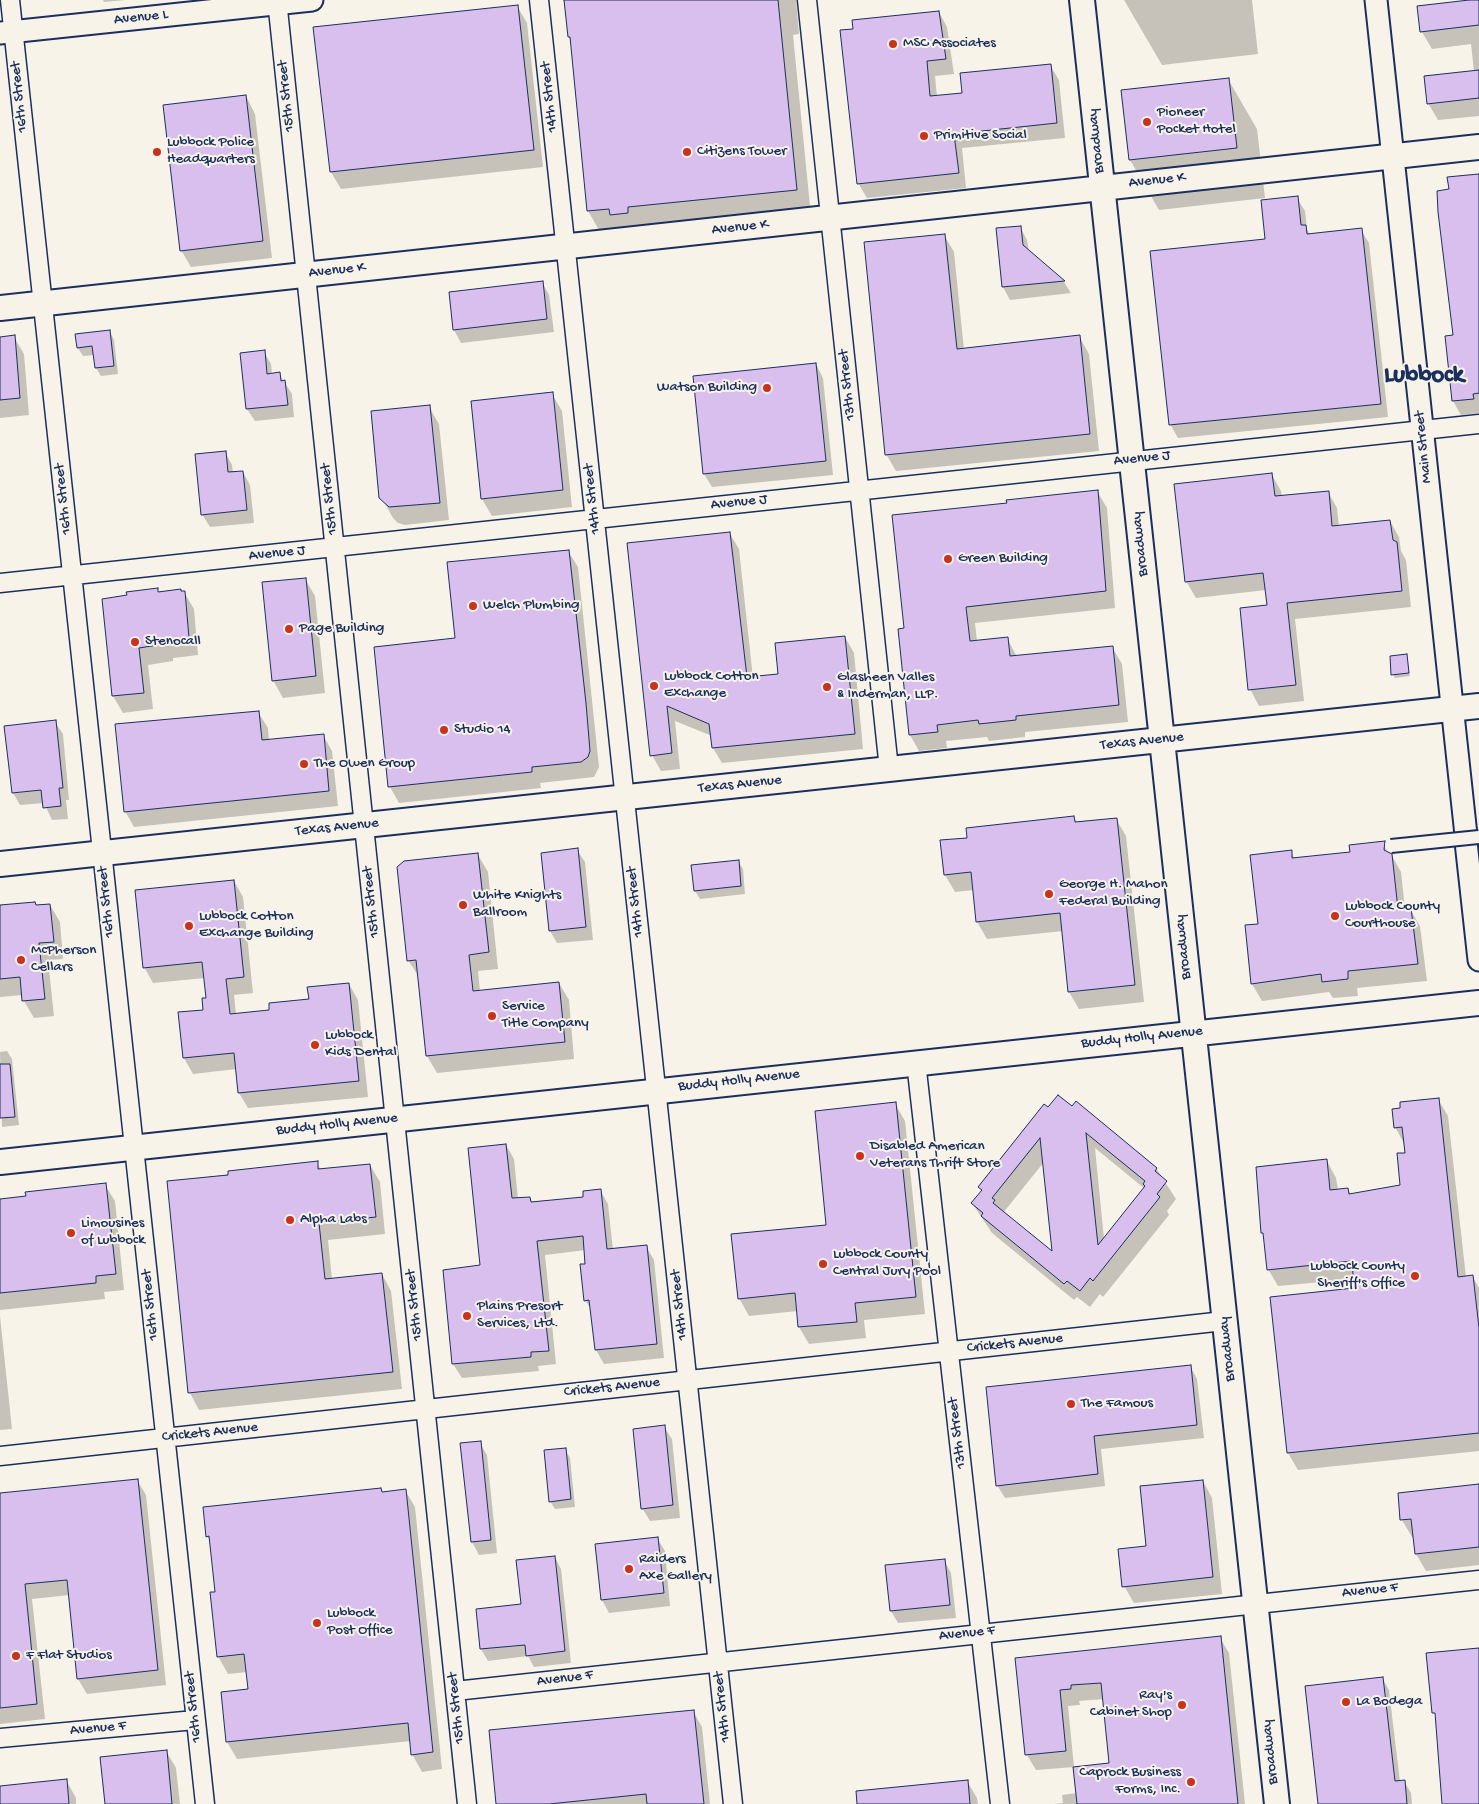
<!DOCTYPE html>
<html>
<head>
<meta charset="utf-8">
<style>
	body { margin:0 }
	canvas { display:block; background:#f7f3e8 }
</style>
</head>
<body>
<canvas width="1479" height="1804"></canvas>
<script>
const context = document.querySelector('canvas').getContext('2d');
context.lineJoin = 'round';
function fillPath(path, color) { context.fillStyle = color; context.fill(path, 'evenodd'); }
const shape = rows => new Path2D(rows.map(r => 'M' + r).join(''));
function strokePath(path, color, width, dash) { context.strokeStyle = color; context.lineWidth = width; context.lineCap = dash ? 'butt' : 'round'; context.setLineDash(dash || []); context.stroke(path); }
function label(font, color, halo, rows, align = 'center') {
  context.font = font + ' "Gochi Hand",sans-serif'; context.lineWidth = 4; context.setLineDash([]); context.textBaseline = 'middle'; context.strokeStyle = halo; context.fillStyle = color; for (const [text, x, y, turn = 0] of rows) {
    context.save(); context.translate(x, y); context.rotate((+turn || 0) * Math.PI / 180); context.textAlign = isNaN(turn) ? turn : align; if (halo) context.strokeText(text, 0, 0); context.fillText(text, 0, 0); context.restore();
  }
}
fillPath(shape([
	[103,0,126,0,104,2],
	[565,0,796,0,799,34,793,35,811,216,603,237,588,211,572,42,569,37],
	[1124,0,1252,0,1258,54,1162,65],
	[1479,0,1479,116,1438,120,1428,103,1474,72,1471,44,1432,49,1422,32],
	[517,6,527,23,543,167,341,189,331,172,315,28],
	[939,12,947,27,954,74,935,76,937,97,963,95,1050,65,1059,80,1065,138,962,148,966,188,867,198,858,183,854,30],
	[1228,79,1257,129,1265,198,1159,210,1130,160,1122,91],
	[246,96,255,114,272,258,191,267,181,250],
	[1479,176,1479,413,1461,415,1453,401,1446,337,1455,336,1450,190],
	[1297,198,1305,211,1307,229,1310,235,1361,230,1369,243,1388,417,1178,438,1170,424],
	[1020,227,1027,240,1029,252,1064,282,1071,293,1010,300,1003,287,997,229],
	[944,235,954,252,964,350,1079,336,1089,354,1099,451,896,471,886,454],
	[542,282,549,295,554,332,461,343,454,330,450,293],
	[110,332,114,340,118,374,101,376,96,368,95,355,83,356,78,348],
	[14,337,24,354,29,415,0,418,0,338],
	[264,352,271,364,272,375,279,374,292,394,294,417,255,421,247,409],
	[816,364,823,378,833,475,712,487,704,474],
	[552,394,562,411,572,507,492,516,482,499],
	[429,407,439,424,449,520,405,525,398,523,393,518,383,500],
	[225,452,232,465,233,473,243,472,250,485,254,523,210,527,202,514],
	[1272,475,1281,491,1282,497,1328,492,1337,508,1339,527,1390,521,1399,537,1401,551,1406,560,1411,607,1295,619,1304,701,1259,706,1250,689,1268,606,1266,590,1196,598,1186,581],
	[1097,491,1107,508,1115,608,975,623,977,641,1007,638,1017,657,1112,647,1122,664,1128,722,1025,732,1025,737,989,741,987,737,946,741,947,748,919,751,910,735,905,629,1008,504],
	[730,534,739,549,753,678,780,675,845,637,854,653,863,749,722,763,713,748,712,736,675,721,680,769,661,771,652,755,629,544],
	[568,551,578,567,599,767,594,777,540,783,541,788,399,803,390,787,456,639],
	[305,579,315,596,325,693,283,698,273,680],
	[157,590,159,593,184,592,194,609,198,655,173,658,173,661,148,665,153,709,123,713,113,696,103,600],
	[1406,655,1410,676,1395,678,1393,674],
	[258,712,268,728,269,741,323,735,332,751,338,806,134,827,125,811],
	[55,722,63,734,69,800,66,800,68,819,52,820,44,803,20,805,13,793],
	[1074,817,1077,823,1116,819,1126,836,1144,1002,1079,1009,1069,992,1063,931,987,939,977,922,974,890,955,892,945,875,968,839],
	[1384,842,1401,872,1405,909,1410,909,1420,926,1427,981,1357,988,1358,996,1333,998,1329,992,1262,1001,1252,984,1247,926,1259,925,1291,852,1295,859,1352,853],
	[577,850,585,862,593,940,557,943,550,931],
	[478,855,488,872,498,969,478,971,480,991,559,983,569,1000,574,1059,437,1073,427,1056,419,977,408,960],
	[738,861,743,869,745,894,700,899,695,891],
	[234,881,243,897,253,993,234,995,236,1014,271,1011,310,1000,349,984,358,1000,368,1097,248,1108,239,1093,237,1069,193,1074,184,1058,205,1011,207,999,205,978,153,983,144,967],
	[50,905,60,922,63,959,48,960,54,1016,34,1018,24,1001,23,995,0,997,0,906],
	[7,1051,12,1059,19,1125,2,1127,0,1052],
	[1438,1099,1448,1116,1466,1277,1473,1277,1479,1288,1479,1451,1298,1470,1288,1453,1272,1298,1356,1289,1355,1279,1278,1286,1268,1269,1265,1237,1262,1232,1327,1161,1336,1178,1338,1190,1348,1189,1351,1195,1402,1187,1405,1145,1395,1127],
	[895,1104,905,1121,925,1314,864,1320,866,1338,809,1344,799,1327,798,1311,749,1316,739,1298,828,1226],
	[1048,1109,1156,1168,1176,1199,1167,1211,1169,1215,1103,1297,1100,1294,1090,1307,1077,1297,1074,1300,992,1233,972,1203,982,1191,980,1187],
	[1095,1148,1145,1189,1104,1239],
	[1044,1162,1054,1253,1003,1213],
	[506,1145,514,1159,518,1199,530,1198,533,1204,585,1198,600,1190,608,1204,613,1250,646,1246,654,1260,664,1358,604,1364,596,1350,592,1311,585,1300,586,1250,545,1255,556,1364,538,1366,539,1371,462,1378,453,1364,444,1271,481,1266],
	[317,1163,321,1170,370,1165,380,1182,385,1234,328,1240,332,1279,382,1274,391,1291,402,1389,199,1410,190,1393,168,1182],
	[105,1185,115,1201,124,1290,104,1292,105,1299,0,1310,0,1200],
	[0,1316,12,1429,0,1430],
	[1190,1366,1197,1379,1204,1438,1101,1449,1105,1486,1005,1498,997,1485],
	[664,1427,672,1439,680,1518,650,1521,642,1508],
	[480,1443,487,1455,497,1553,479,1555,472,1542,462,1444],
	[565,1449,570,1458,575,1507,555,1509,550,1501],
	[137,1480,146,1495,166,1685,87,1694,78,1679,70,1595,32,1599,45,1719,0,1724,0,1495],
	[1203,1481,1212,1498,1222,1594,1134,1603,1124,1586,1147,1547],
	[1479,1485,1479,1565,1426,1571,1416,1554,1414,1537,1412,1537,1402,1520,1399,1494],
	[381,1490,382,1493,405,1490,415,1507,442,1769,422,1772,412,1754,411,1741,237,1759,227,1742,249,1690,247,1672,228,1674,218,1656,216,1593,211,1543,207,1536],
	[657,1538,665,1551,670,1606,609,1613,602,1600],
	[555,1557,561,1569,571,1663,534,1667,528,1656,488,1661,481,1649,522,1605],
	[944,1560,951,1573,956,1618,898,1623,891,1611],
	[1220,1638,1229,1653,1245,1804,1054,1804,1063,1803,1062,1795,1077,1793,1110,1764,1104,1699,1079,1701,1080,1705,1068,1706,1074,1767,1036,1770,1027,1755,1017,1659],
	[1382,1678,1389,1690,1400,1782,1404,1781,1411,1793,1412,1804,1319,1804],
	[693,1711,702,1727,710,1804,498,1804],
	[166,1751,176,1768,180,1804,106,1804],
	[66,1780,76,1798,76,1804,0,1804,0,1787],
	[967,1781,977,1798,978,1804,859,1804]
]), '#0003');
const building = shape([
	[564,0,778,0,797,190,628,207,628,213,610,215,609,209,587,211,570,37,568,37,564,0],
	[1469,0,1479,0,1479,25,1420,32,1417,6,1469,0],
	[518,5,534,150,330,172,313,27,518,5],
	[939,11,946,59,927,61,930,96,962,93,960,73,1051,64,1057,123,954,134,959,173,857,184,840,30,853,29,852,20,939,11],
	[1479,70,1479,98,1427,104,1424,76,1479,70],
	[1229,78,1237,148,1129,160,1121,90,1229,78],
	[246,95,263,241,180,251,163,105,246,95],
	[1479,174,1479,393,1473,394,1474,399,1452,401,1445,336,1453,335,1438,212,1437,191,1449,189,1447,177,1479,174],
	[1298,196,1301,225,1306,225,1307,234,1362,228,1381,404,1169,425,1150,251,1265,239,1261,200,1298,196],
	[1021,226,1023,245,1065,281,1002,287,996,228,1021,226],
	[945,234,957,349,1080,335,1090,434,885,455,864,242,945,234],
	[543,281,547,319,453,330,449,292,543,281],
	[110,330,114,366,95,368,92,346,77,348,75,334,110,330],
	[15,335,20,398,0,400,0,337,15,335],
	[265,350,267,374,280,372,281,381,285,380,288,405,246,409,240,353,265,350],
	[816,363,826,461,703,474,693,376,816,363],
	[553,392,563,490,481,499,471,401,553,392],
	[430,405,440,503,389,507,379,498,371,411,430,405],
	[226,451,228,472,243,471,247,510,201,515,195,454,226,451],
	[1272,473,1275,496,1329,491,1332,526,1390,520,1393,540,1397,542,1402,591,1287,603,1296,685,1248,690,1240,608,1267,605,1263,573,1185,582,1174,484,1272,473],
	[1098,490,1106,591,966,607,970,641,1008,637,1010,656,1113,646,1119,705,1016,716,1016,720,979,724,978,720,937,725,938,732,909,735,898,629,904,628,892,515,1007,503,1006,500,1098,490],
	[730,532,747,677,778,674,775,643,845,636,855,734,712,748,709,724,667,706,672,753,650,756,627,543,730,532],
	[569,550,586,703,590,751,588,757,581,762,532,767,532,772,388,787,374,647,455,638,447,562,569,550],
	[306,578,316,676,272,681,262,582,306,578],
	[158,588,158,592,181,589,181,591,185,591,189,638,164,641,164,644,139,648,144,693,112,696,102,599,127,595,126,592,158,588],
	[1407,654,1409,673,1391,675,1390,656,1407,654],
	[259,711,262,740,324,734,329,791,124,812,115,724,259,711],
	[56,720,63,788,59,788,61,806,43,808,41,790,12,793,4,726,56,720],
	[1074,816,1075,822,1117,818,1135,985,1068,992,1060,913,976,922,971,872,944,875,940,840,967,838,966,828,1074,816],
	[1385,841,1384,850,1392,854,1398,909,1411,908,1418,964,1348,971,1348,979,1322,982,1321,974,1251,984,1245,925,1258,924,1250,855,1292,850,1292,858,1350,852,1349,845,1385,841],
	[578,848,586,927,549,931,541,853,578,848],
	[478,853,489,952,469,955,473,991,559,982,565,1042,426,1056,416,960,407,961,397,867,404,861,478,853],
	[739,860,741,886,694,891,691,865,739,860],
	[234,880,244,977,226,979,230,1014,269,1010,269,1003,309,999,307,987,349,983,359,1081,238,1093,234,1053,183,1058,178,1012,203,1010,202,998,206,998,202,962,143,968,135,890,234,880],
	[35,902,36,905,50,904,54,942,39,943,45,999,22,1001,20,977,0,979,0,905,35,902],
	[0,1064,10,1064,15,1117,0,1118,0,1064],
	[1058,1095,1072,1106,1076,1101,1157,1168,1155,1171,1167,1181,1157,1194,1160,1197,1093,1281,1090,1278,1080,1291,1067,1281,1064,1284,981,1216,983,1213,971,1203,982,1190,978,1187,1044,1104,1048,1107,1058,1095],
	[1086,1133,1145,1181,1143,1184,1145,1186,1098,1245,1086,1133],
	[1040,1138,1052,1251,993,1203,995,1200,992,1198,1040,1138],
	[1439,1098,1458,1277,1473,1275,1479,1328,1479,1433,1287,1453,1270,1297,1354,1288,1352,1261,1267,1270,1263,1233,1261,1233,1256,1167,1327,1159,1330,1190,1348,1188,1349,1194,1400,1185,1397,1153,1405,1153,1402,1127,1394,1128,1392,1109,1400,1108,1400,1102,1439,1098],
	[896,1102,916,1297,855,1303,857,1322,798,1327,795,1293,738,1299,731,1234,826,1225,815,1111,896,1102],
	[506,1144,512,1198,530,1197,531,1202,583,1197,583,1191,601,1189,607,1249,647,1245,657,1344,595,1350,589,1300,584,1301,580,1264,585,1264,583,1236,537,1241,549,1351,531,1352,531,1357,452,1364,443,1270,480,1265,468,1148,506,1144],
	[318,1161,318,1169,370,1164,376,1217,319,1223,325,1279,382,1273,393,1372,188,1393,167,1181,228,1175,228,1171,318,1161],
	[106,1183,116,1274,96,1276,96,1283,0,1293,0,1199,26,1196,25,1192,106,1183],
	[1191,1365,1197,1425,1094,1436,1098,1474,996,1486,986,1387,1191,1365],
	[665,1425,673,1505,641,1509,633,1429,665,1425],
	[481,1441,491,1540,471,1542,460,1443,481,1441],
	[566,1448,571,1499,549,1502,544,1450,566,1448],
	[138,1479,158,1670,77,1679,67,1580,25,1584,37,1704,0,1708,0,1493,138,1479],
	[1203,1480,1213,1577,1122,1587,1118,1549,1146,1546,1140,1486,1203,1480],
	[1479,1484,1479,1547,1415,1554,1411,1519,1400,1520,1398,1493,1479,1484],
	[381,1488,382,1492,406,1489,433,1752,411,1755,408,1723,226,1742,221,1692,248,1689,244,1654,217,1657,210,1592,215,1592,209,1536,206,1537,203,1507,381,1488],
	[658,1537,664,1593,601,1600,595,1544,658,1537],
	[555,1556,565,1651,526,1656,525,1645,480,1649,476,1609,521,1604,516,1560,555,1556],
	[945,1559,950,1605,890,1611,885,1565,945,1559],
	[1221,1636,1238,1804,1077,1804,1073,1767,1109,1763,1101,1683,1071,1685,1071,1689,1060,1690,1066,1751,1025,1755,1015,1658,1221,1636],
	[1479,1648,1479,1804,1442,1804,1435,1713,1432,1713,1426,1653,1479,1648],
	[1383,1677,1395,1781,1405,1780,1407,1804,1318,1804,1305,1686,1383,1677],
	[694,1710,704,1804,647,1804,646,1794,549,1804,496,1804,489,1730,694,1710],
	[167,1750,172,1804,105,1804,100,1757,167,1750],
	[67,1779,69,1804,0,1804,0,1786,67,1779],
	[968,1780,970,1804,857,1804,856,1791,968,1780]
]);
fillPath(building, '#d9bfee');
strokePath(building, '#1b2f5e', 1);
const minor = shape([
	[10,0,205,1804],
	[277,0,467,1804],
	[539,0,733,1804],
	[807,0,889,769],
	[0,583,1479,424],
	[916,1062,1000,1804],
	[0,1456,1224,1321],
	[455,1691,1479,1580],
	[0,1738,195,1720]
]);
const tertiary = shape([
	[1376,0,1466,835],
	[0,33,312,0],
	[1466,842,1479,960]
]);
const secondary = shape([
	[1082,0,1277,1804],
	[0,308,1479,147],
	[0,864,1479,706],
	[0,1162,1479,1003]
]);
strokePath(minor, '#1b2f5e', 21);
strokePath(tertiary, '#1b2f5e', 25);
strokePath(secondary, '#1b2f5e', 28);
strokePath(minor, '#f7f3e8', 18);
strokePath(tertiary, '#f7f3e8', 21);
strokePath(secondary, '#f7f3e8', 24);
const pedestrianBridge = shape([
	[1391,846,1479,837]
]);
strokePath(pedestrianBridge, '#1b2f5e', 16, []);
strokePath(pedestrianBridge, '#f7f3e8', 12);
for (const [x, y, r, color] of [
	[893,44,5,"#c8321e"],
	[1147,122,5,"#c8321e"],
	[924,136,5,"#c8321e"],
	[157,152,5,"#c8321e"],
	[687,152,5,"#c8321e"],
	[767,388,5,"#c8321e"],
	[948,559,5,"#c8321e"],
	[473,606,5,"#c8321e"],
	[289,629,5,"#c8321e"],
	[135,642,5,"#c8321e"],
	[654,686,5,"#c8321e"],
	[827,687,5,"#c8321e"],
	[444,730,5,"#c8321e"],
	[304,764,5,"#c8321e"],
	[1049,894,5,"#c8321e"],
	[463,905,5,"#c8321e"],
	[1335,916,5,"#c8321e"],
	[189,926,5,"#c8321e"],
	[21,960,5,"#c8321e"],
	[492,1016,5,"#c8321e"],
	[315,1045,5,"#c8321e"],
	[860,1156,5,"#c8321e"],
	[290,1220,5,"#c8321e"],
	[71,1233,5,"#c8321e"],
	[823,1264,5,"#c8321e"],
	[1415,1276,5,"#c8321e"],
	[467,1316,5,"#c8321e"],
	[1071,1404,5,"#c8321e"],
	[629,1569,5,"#c8321e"],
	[317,1623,5,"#c8321e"],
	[16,1656,5,"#c8321e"],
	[1346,1702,5,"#c8321e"],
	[1182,1705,5,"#c8321e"],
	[1191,1782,5,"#c8321e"]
]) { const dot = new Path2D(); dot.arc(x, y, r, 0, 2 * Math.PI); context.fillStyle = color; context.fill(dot); strokePath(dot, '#f7f3e8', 2); }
label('15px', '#1b2f5e', '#f7f3e8', [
	["Avenue L",141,18,-6],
	["15th Street",287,96,-96],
	["16th Street",20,97,-96],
	["14th Street",550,97,-96],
	["Broadway",1097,141,-96],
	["Avenue K",1157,181,-6],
	["Avenue K",740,228,-6],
	["Avenue K",337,271,-6],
	["13th Street",848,385,-96],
	["Main Street",1424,447,-96],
	["Avenue J",1142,459,-6],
	["16th Street",64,499,-96],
	["15th Street",330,499,-96],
	["14th Street",593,499,-96],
	["Avenue J",739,503,-6],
	["Broadway",1141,544,-96],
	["Avenue J",277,554,-6],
	["Texas Avenue",1142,742,-6],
	["Texas Avenue",740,785,-6],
	["Texas Avenue",337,828,-6],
	["16th Street",107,902,-96],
	["15th Street",372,902,-96],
	["14th Street",636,902,-96],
	["Broadway",1184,947,-96],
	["Buddy Holly Avenue",1142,1038,-6],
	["Buddy Holly Avenue",739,1081,-6],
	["Buddy Holly Avenue",337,1125,-6],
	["16th Street",151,1305,-96],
	["15th Street",415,1305,-96],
	["14th Street",680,1305,-96],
	["Crickets Avenue",1015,1344,-6],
	["Broadway",1228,1349,-96],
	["Crickets Avenue",612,1388,-6],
	["Crickets Avenue",210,1433,-6],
	["13th Street",958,1433,-97],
	["Avenue F",1370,1591,-6],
	["Avenue F",967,1634,-6],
	["Avenue F",565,1679,-7],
	["16th Street",194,1707,-96],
	["14th Street",723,1707,-96],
	["15th Street",457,1708,-96],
	["Avenue F",98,1729,-5],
	["Broadway",1271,1752,-96]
]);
label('15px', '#1b2f5e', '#f7f3e8', [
	["MSC Associates",903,44],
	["Pioneer",1157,113],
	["Pocket Hotel",1157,130],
	["Primitive Social",934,136],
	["Lubbock Police",167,143],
	["Headquarters",167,160],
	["Citizens Tower",697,152],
	["Watson Building",757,388,"right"],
	["Green Building",958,559],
	["Welch Plumbing",483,606],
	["Page Building",299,629],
	["Stenocall",145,642],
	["Lubbock Cotton",664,677],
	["Exchange",664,694],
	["Glasheen Valles",837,678],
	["& Inderman, LLP.",837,695],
	["Studio 14",454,730],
	["The Owen Group",314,764],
	["George H. Mahon",1059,885],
	["Federal Building",1059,902],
	["White Knights",473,896],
	["Ballroom",473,913],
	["Lubbock County",1345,907],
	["Courthouse",1345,924],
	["Lubbock Cotton",199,917],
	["Exchange Building",199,934],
	["McPherson",31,951],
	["Cellars",31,968],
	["Service",502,1007],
	["Title Company",502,1024],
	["Lubbock",325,1036],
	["Kids Dental",325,1053],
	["Disabled American",870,1147],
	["Veterans Thrift Store",870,1164],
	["Alpha Labs",300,1220],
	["Limousines",81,1224],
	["of Lubbock",81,1241],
	["Lubbock County",833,1255],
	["Central Jury Pool",833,1272],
	["Lubbock County",1405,1267,"right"],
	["Sheriff's Office",1405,1284,"right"],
	["Plains Presort",477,1307],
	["Services, Ltd.",477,1324],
	["The Famous",1081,1404],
	["Raiders",639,1560],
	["Axe Gallery",639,1577],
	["Lubbock",327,1614],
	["Post Office",327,1631],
	["F Flat Studios",26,1656],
	["Ray's",1172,1696,"right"],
	["Cabinet Shop",1172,1713,"right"],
	["La Bodega",1356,1702],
	["Caprock Business",1181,1773,"right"],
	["Forms, Inc.",1181,1790,"right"]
], 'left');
label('bold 25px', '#1b2f5e', '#f7f3e8', [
	["Lubbock",1424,377]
]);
</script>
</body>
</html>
